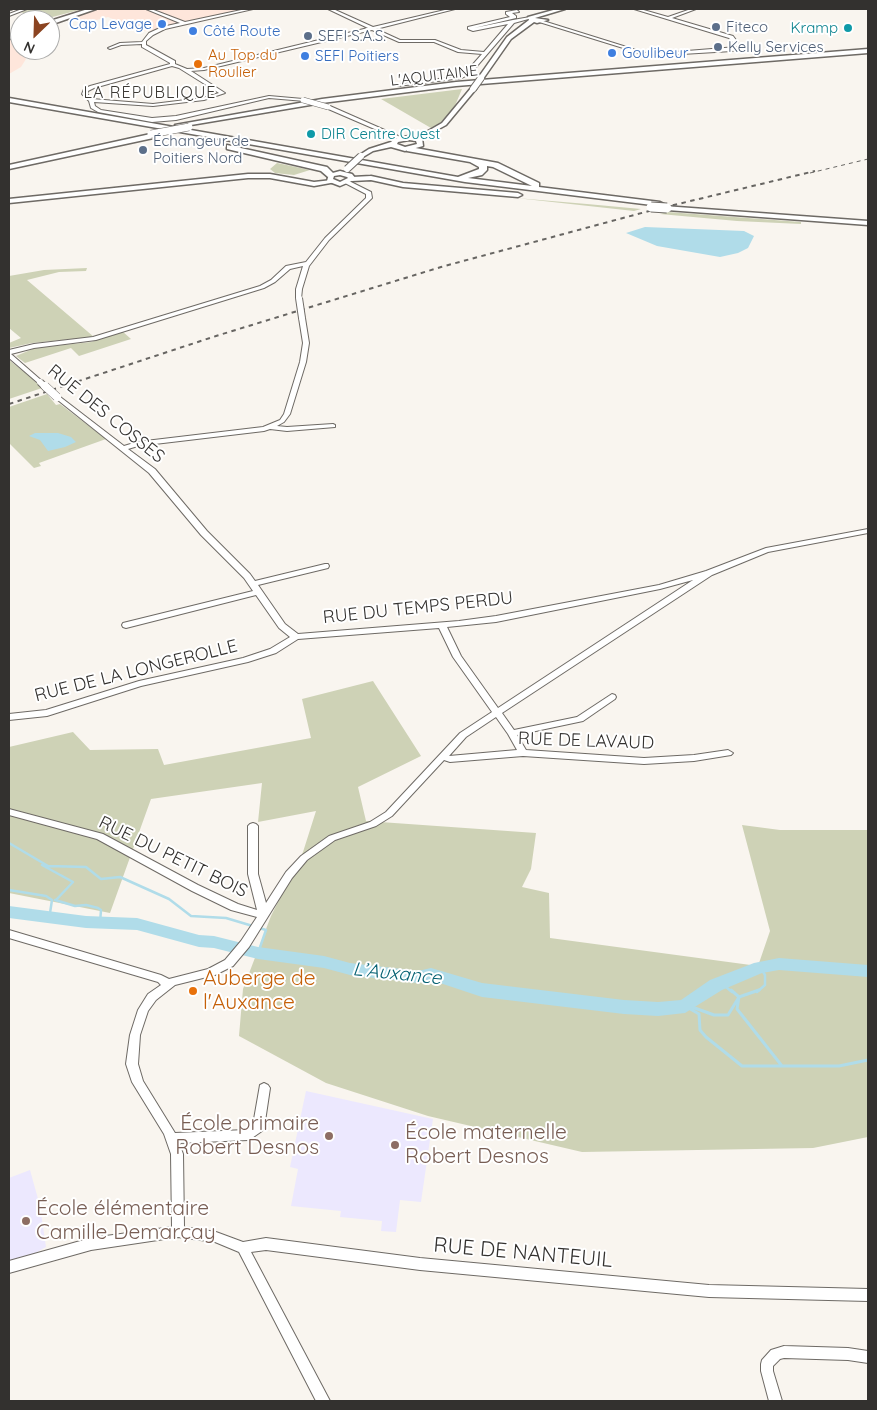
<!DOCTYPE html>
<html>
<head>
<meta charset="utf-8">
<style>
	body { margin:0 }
	#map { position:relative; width:877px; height:1410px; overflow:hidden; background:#f9f5ef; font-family:Quicksand,sans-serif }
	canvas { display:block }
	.frame { position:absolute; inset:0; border:10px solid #33312f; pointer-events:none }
	.north { position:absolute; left:10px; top:10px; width:50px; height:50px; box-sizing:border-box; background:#fff; border:1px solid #adadac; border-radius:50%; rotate:204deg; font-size:14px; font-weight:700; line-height:20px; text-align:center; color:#33312f }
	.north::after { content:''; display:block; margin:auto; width:18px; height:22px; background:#8b4421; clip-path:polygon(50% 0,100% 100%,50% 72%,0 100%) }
</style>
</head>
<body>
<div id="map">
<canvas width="877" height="1410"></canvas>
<div class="frame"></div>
<div class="north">N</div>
</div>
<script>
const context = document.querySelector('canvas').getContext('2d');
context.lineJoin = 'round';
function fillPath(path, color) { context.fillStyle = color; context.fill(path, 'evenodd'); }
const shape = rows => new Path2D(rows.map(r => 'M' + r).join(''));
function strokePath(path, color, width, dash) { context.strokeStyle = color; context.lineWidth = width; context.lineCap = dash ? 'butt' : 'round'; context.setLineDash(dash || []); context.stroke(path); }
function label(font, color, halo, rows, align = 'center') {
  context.font = font + ' Quicksand,sans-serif'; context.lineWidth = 4; context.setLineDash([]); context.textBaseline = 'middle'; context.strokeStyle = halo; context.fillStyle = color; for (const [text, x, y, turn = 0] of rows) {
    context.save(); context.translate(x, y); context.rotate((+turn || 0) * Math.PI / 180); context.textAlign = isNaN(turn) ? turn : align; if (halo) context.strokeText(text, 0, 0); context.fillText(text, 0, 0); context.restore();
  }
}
fillPath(shape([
	[83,9,245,9,150,31,141,31,108,17,85,23,70,18,50,25,50,20,48,20],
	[20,29,20,36,15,42,24,53,26,59,21,67,9,74,9,32]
]), '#fee6db');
fillPath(shape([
	[306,1091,433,1119,421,1202,400,1200,396,1232,381,1231,382,1221,340,1217,341,1211,291,1206,298,1169,290,1167],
	[30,1170,40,1206,46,1247,30,1256,9,1262,9,1178]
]), '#ece8fe');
fillPath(shape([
	[31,9,83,9,41,20,21,12],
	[462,89,454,108,438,125,431,128,381,99],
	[277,163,310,170,294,175,275,173,270,169],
	[516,198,587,204,641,209,634,211],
	[668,212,801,222,801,224,737,221,660,214],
	[87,268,86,271,59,272,27,280,94,337,32,343,9,348,9,343,21,338,9,328,9,276,44,270],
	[122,331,131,339,79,356,71,348,25,363,16,356,35,348,91,342],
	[9,360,27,374,42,388,9,399],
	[47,394,56,405,60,404,106,439,39,463,41,466,34,468,9,443,9,407],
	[373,681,421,756,358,787,366,821,536,833,531,869,522,887,549,893,550,938,758,966,770,931,742,825,780,830,868,830,868,1137,813,1148,582,1152,428,1116,326,1083,239,1036,243,989,271,916,303,852,316,811,258,822,262,783,151,799,110,913,9,893,9,747,73,732,90,750,158,749,164,765,311,738,302,699]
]), '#ced2b6');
fillPath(shape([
	[645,227,744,231,754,236,748,248,738,253,720,257,657,246,626,233],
	[35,433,58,433,71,437,76,442,65,447,48,451,40,440,29,436]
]), '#b0dce9');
strokePath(shape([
	[9,843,48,866,86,867,101,879,120,877,169,899,191,916,226,918,266,930,258,953],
	[42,865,73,882,56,900],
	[9,890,46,896,52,900,50,913,55,917],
	[55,900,75,906,86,905,98,908,101,910,100,923],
	[721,983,732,992],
	[757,992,765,985,765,975,760,967]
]), '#b0dce9', 2.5);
strokePath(shape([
	[731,990,739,997,737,1009,782,1066],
	[685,1006,699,1014,700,1030,706,1037,742,1066,839,1066,868,1060],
	[692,1007,714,1015,728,1015,739,997,759,990]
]), '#b0dce9', 3);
fillPath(shape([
	[9,906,86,916,137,918,199,935,214,936,258,947,324,956,350,963,418,971,431,968,482,983,624,1000,658,1002,681,1000,710,980,754,963,779,958,868,965,868,977,779,970,762,973,722,990,685,1013,658,1016,624,1014,482,997,431,980,418,983,350,975,324,968,258,959,214,948,199,947,137,930,86,928,9,918,9,906]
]), '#b0dce9');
const minor = shape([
	[22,9,27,9,9,16,9,14,22,9],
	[146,9,151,9,185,22,246,9,253,9,165,29,153,35,146,41,146,45,175,61,175,64,187,69,204,68,368,28,328,9,333,9,373,27,449,9,455,9,376,29,400,40,435,40,461,50,484,52,508,24,473,31,468,29,468,27,510,17,506,14,506,12,517,10,519,12,512,13,516,16,516,18,474,28,513,20,530,17,532,18,514,23,471,73,462,78,398,86,398,85,400,84,461,76,467,71,482,54,458,52,434,42,399,42,372,30,204,70,191,71,225,93,204,100,153,106,94,102,95,106,101,110,152,118,176,116,269,96,303,99,305,100,305,101,269,98,176,120,152,122,98,112,91,108,89,101,82,94,84,89,90,86,170,64,170,63,142,47,142,44,121,45,110,49,108,48,120,43,142,42,149,33,162,27,180,23,146,9],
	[172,66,179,68,219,93,202,98,153,104,92,99,87,94,88,91,94,88,172,66],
	[634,9,640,9,668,17,691,9,696,9,672,18,733,36,742,48,732,51,649,56,536,21,540,20,649,54,737,47,729,38,634,9],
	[326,106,330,106,405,139,400,140,326,108,326,106],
	[345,181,349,181,371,192,372,198,329,240,309,266,302,289,301,299,296,298,296,289,303,266,290,269,275,282,264,288,96,340,34,348,11,354,42,381,42,383,38,383,9,358,9,350,34,344,93,337,260,286,271,280,286,266,306,262,325,238,366,198,366,194,345,183,345,181],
	[302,316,305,318,309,343,306,362,290,414,284,422,277,426,287,427,333,424,335,425,335,427,287,431,270,429,264,431,138,446,128,449,155,469,207,531,250,574,255,581,325,564,328,564,329,566,328,568,258,585,285,624,298,634,459,621,496,616,659,585,706,571,766,548,868,529,868,533,768,552,712,575,502,713,514,730,577,717,612,694,615,695,616,697,615,699,583,721,517,735,526,750,644,758,694,755,728,750,733,753,731,755,694,761,644,764,523,756,450,762,444,760,392,816,376,826,335,840,307,860,292,878,249,947,233,966,215,975,175,985,156,1000,148,1011,140,1035,138,1064,143,1081,175,1133,246,1130,253,1125,260,1085,264,1083,268,1085,270,1088,264,1128,262,1131,252,1138,248,1140,179,1143,183,1154,184,1227,216,1232,243,1242,266,1238,420,1258,709,1285,868,1289,868,1301,709,1297,420,1270,266,1250,251,1252,330,1401,316,1401,239,1252,215,1242,178,1237,91,1250,9,1273,9,1261,91,1238,172,1227,171,1154,164,1134,132,1082,126,1064,130,1035,138,1010,148,994,161,985,158,982,9,938,9,930,161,975,169,979,208,969,225,960,241,941,257,917,231,910,192,891,97,839,9,815,9,809,103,834,198,885,238,904,257,910,248,874,248,826,250,824,253,823,256,824,258,826,258,874,266,903,286,872,301,856,329,836,370,822,386,812,460,733,492,712,453,657,439,628,298,639,276,653,248,662,141,686,47,716,9,720,9,714,46,710,139,681,243,658,270,649,290,637,279,628,256,595,126,628,123,627,122,625,123,623,253,591,244,578,201,535,149,473,54,397,55,396,59,396,124,446,137,442,263,427,280,420,284,414,300,362,303,343,299,318,302,316],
	[693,580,498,708,461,656,447,627,496,622,660,589,693,580],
	[496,717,508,734,517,750,449,756,466,737,496,717],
	[784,1346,848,1348,868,1351,868,1363,848,1360,784,1358,780,1359,773,1366,773,1371,782,1401,769,1401,761,1371,761,1364,762,1360,771,1350,784,1346]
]);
const major = shape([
	[88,9,96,9,50,25,50,21,88,9],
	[557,9,565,9,535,18,548,20,537,23,534,22,511,39,483,79,479,79,478,78,507,37,529,20,528,17,557,9],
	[20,31,20,35,9,39,9,35,20,31],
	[471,88,476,89,446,125,422,138,423,146,405,151,391,147,373,151,363,157,358,156,369,149,391,142,394,139,409,136,416,138,442,123,471,88],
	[409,140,416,141,417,144,405,147,397,144,398,142,409,140],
	[340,171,352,174,356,179,340,186,327,181,329,174,340,171],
	[340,175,347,177,348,178,340,182,333,179,334,176,340,175]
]);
const highway = shape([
	[868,49,868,53,456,86,322,103,179,127,175,125,322,99,456,82,868,49],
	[9,98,458,177,479,169,479,167,470,162,407,151,407,147,410,147,498,163,539,183,539,187,660,202,664,204,660,206,465,182,9,102,9,98],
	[487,166,493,167,532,186,468,178,482,175,487,170,487,166],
	[155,133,159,135,158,137,9,169,9,165,155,133],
	[227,145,327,167,335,175,328,177,321,171,227,149,227,145],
	[248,174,270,174,314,182,332,180,336,182,314,186,270,178,248,178,9,203,9,199,248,174],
	[371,176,403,183,518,193,522,195,518,197,403,187,371,180,352,181,348,179,352,177,371,176],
	[664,206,868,221,868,225,667,210,664,210,664,206]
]);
strokePath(minor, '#6e6a65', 2);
strokePath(major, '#6e6a65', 3);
strokePath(highway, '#6e6a65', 3);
fillPath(minor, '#fff');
fillPath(major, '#fff');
fillPath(highway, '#fff');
strokePath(shape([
	[9,11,16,9],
	[810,173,868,159]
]), '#676562', 1, [4, 4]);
strokePath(shape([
	[9,404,216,336,441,267,649,211,815,171]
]), '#676562', 2, [4.5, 4.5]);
const minorBridgeFar2 = shape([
	[303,100,328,107]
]);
const minorBridgeFar1 = shape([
	[299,298,302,318],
	[40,382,46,388]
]);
const minorBridge = shape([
	[45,386,57,397]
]);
const majorBridge = shape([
	[473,89,481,78],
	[347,169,361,156]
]);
const highwayBridgeFar1 = shape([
	[151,134,189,127]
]);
const highwayBridge = shape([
	[651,207,667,208]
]);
strokePath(minorBridgeFar2, '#6e6a65', 6, []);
strokePath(minorBridgeFar1, '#6e6a65', 8, []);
strokePath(minorBridge, '#6e6a65', 9, []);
strokePath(majorBridge, '#6e6a65', 8, []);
strokePath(highwayBridgeFar1, '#6e6a65', 8, []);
strokePath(highwayBridge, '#6e6a65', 11, []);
strokePath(minorBridgeFar2, '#fff', 5);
strokePath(minorBridgeFar1, '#fff', 6);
strokePath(minorBridge, '#fff', 8);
strokePath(majorBridge, '#fff', 6);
strokePath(highwayBridgeFar1, '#fff', 7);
strokePath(highwayBridge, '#fff', 9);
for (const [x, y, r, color] of [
	[162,24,5,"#3f7fe0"],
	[716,27,5,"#5c6f8a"],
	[848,28,5,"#0f9aa8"],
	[193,31,5,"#3f7fe0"],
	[308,36,5,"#5c6f8a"],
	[718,47,5,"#5c6f8a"],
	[612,53,5,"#3f7fe0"],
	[305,56,5,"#3f7fe0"],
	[198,64,5,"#e8710a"],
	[311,134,5,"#0f9aa8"],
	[143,150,5,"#5c6f8a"],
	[193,991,5,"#e8710a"],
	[329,1136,5,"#8d6e63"],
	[395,1145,5,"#8d6e63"],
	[26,1221,5,"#8d6e63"]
]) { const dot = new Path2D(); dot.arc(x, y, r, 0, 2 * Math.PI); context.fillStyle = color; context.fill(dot); strokePath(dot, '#fff', 2); }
label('15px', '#366cbe', '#fff', [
	["Cap Levage",152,24,"right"],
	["Côté Route",203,31],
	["Goulibeur",622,53],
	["SEFI Poitiers",315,56]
], 'left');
label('15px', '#4e5e75', '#fff', [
	["Fiteco",726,27],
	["SEFI S.A.S.",318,36],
	["Kelly Services",728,47],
	["Échangeur de",153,141],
	["Poitiers Nord",153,158]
], 'left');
label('15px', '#0d838f', '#fff', [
	["Kramp",838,28],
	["DIR Centre Ouest",321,134,"left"]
], 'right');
label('15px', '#c56008', '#fff', [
	["Au Top du",208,55],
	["Roulier",208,72]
], 'left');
label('15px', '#33312f', '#fff', [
	["L'AQUITAINE",434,76,-7]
]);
context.letterSpacing = '1px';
label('16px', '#3d3a35', '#fff', [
	["LA RÉPUBLIQUE",150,93]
]);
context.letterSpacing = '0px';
label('18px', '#33312f', '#fff', [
	["RUE DES COSSES",106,414,39],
	["RUE DU TEMPS PERDU",418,608,-6],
	["RUE DE LA LONGEROLLE",136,671,-14],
	["RUE DE LAVAUD",586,741,2],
	["RUE DU PETIT BOIS",173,857,26]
]);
label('italic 19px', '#056173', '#fff', [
	["L’Auxance",397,974,6]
]);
label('21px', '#c56008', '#fff', [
	["Auberge de",203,979],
	["l'Auxance",203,1003]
], 'left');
label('21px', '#785e54', '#fff', [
	["École primaire",319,1124,"right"],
	["Robert Desnos",319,1148,"right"],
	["École maternelle",405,1133],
	["Robert Desnos",405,1157],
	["École élémentaire",36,1209],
	["Camille Demarçay",36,1233]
], 'left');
label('21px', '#33312f', '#fff', [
	["RUE DE NANTEUIL",523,1253,5]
]);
</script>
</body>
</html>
